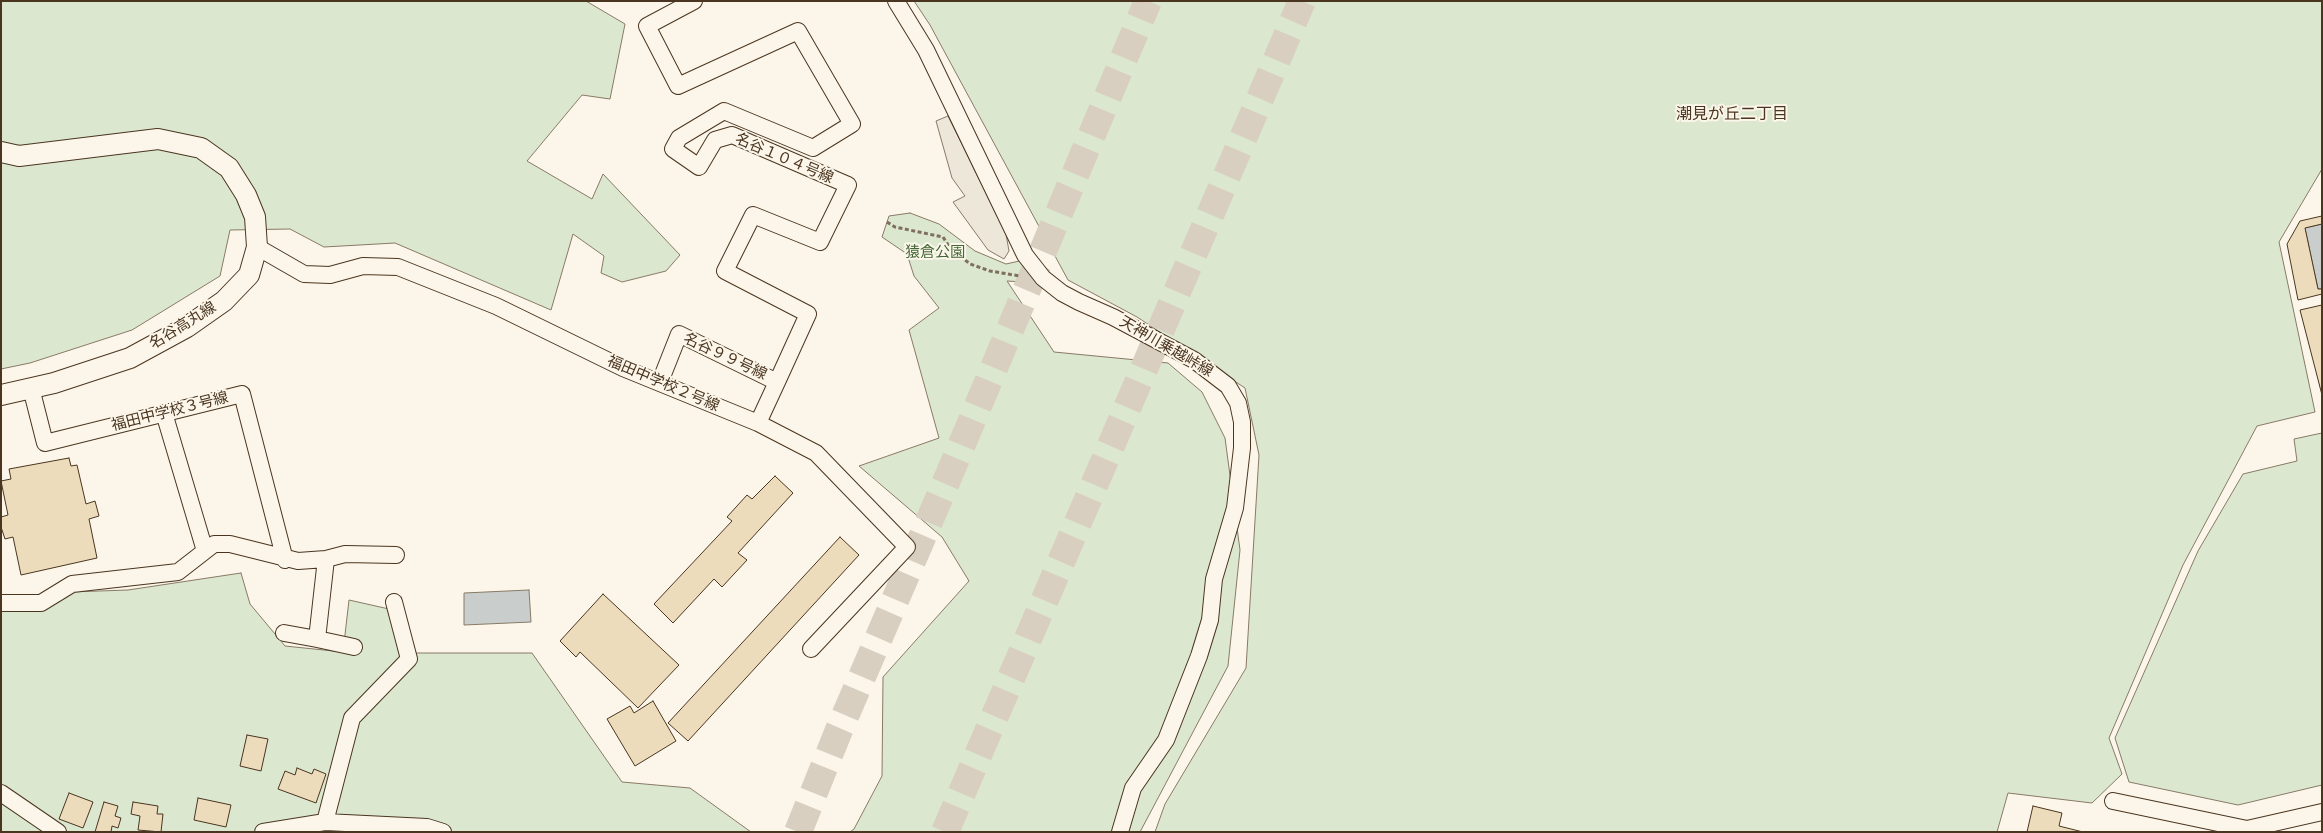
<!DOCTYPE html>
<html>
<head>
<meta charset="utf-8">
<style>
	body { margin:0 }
	#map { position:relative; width:2323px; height:833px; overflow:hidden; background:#fbf6e9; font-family:"Varela Round",sans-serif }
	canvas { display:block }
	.frame { position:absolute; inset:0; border:2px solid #4a3520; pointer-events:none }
</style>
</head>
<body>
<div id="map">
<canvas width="2323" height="833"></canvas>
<div class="frame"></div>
</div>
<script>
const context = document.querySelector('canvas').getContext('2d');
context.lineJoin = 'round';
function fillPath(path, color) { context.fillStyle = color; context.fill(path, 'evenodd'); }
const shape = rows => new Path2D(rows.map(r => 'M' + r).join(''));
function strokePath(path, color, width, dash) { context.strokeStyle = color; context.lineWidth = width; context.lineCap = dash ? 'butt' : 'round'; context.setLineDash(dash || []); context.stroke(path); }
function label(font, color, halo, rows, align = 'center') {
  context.font = font + ' "Varela Round","Noto Sans JP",sans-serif'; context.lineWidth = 4; context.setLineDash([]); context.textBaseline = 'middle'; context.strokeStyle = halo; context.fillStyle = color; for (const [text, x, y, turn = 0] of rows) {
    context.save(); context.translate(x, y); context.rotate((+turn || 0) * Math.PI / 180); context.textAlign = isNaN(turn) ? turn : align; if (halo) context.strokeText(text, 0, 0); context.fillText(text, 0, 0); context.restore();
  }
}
const green = shape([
	[1,1,586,1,625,24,610,99,582,95,527,161,592,199,603,174,680,255,666,271,622,282,601,273,604,256,573,234,551,310,395,243,324,247,290,229,230,230,220,276,132,330,30,363,1,369,1,1],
	[914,1,2322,1,2322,169,2279,242,2315,412,2257,426,2183,565,2109,738,2122,774,2092,803,2008,793,1997,832,1155,832,1165,804,1246,668,1259,455,1245,388,1137,317,1068,280,930,25,914,1],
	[910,213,939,224,975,251,1006,264,1024,260,1041,283,1007,281,1054,352,1168,363,1202,392,1225,438,1240,550,1228,666,1140,832,850,832,854,829,882,776,883,677,969,581,942,537,859,466,939,438,909,330,939,308,914,276,907,254,882,237,889,216,910,213],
	[2322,433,2322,785,2238,805,2129,782,2115,738,2198,551,2243,474,2297,461,2294,439,2322,433],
	[241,573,250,604,285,646,343,652,349,600,389,609,399,653,532,653,622,782,690,788,751,832,1,832,1,612,70,592,128,590,241,573]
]);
fillPath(green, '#dce7d0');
strokePath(green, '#887966', 1);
const parking = shape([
	[948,116,1006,234,1009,251,1004,259,988,250,953,202,965,196,952,178,936,121,948,116]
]);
fillPath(parking, '#ede7d9');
strokePath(parking, '#887966', 1);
const water = shape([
	[2322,224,2322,289,2318,289,2305,228,2322,224],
	[529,590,531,622,464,625,464,593,529,590]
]);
fillPath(water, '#c9cecd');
strokePath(water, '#887966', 1);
const building = shape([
	[2322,216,2322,224,2305,228,2318,289,2322,289,2322,294,2298,300,2287,244,2300,221,2322,216],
	[2322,305,2322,395,2300,310,2322,305],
	[69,458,71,466,77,465,86,504,95,501,99,516,89,519,97,558,21,575,13,537,5,539,1,527,1,517,8,515,1,481,11,479,9,469,69,458],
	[775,476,793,493,738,553,747,560,722,587,714,579,673,623,654,604,732,521,727,517,747,495,752,499,775,476],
	[840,537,859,555,688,741,668,723,840,537],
	[603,594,679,665,638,708,580,652,576,657,560,641,603,594],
	[653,701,676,741,635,766,607,719,630,706,634,713,653,701],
	[247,735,268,739,261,771,240,766,247,735],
	[297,768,312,774,314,769,326,774,316,803,278,789,285,771,295,775,297,768],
	[69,793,93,802,83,828,59,819,69,793],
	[198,798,231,805,226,827,194,820,198,798],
	[104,802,118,806,115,816,121,818,118,828,112,826,111,832,95,832,104,802],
	[133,802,158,806,157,814,163,814,161,832,138,830,140,816,131,814,133,802],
	[2033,806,2062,813,2059,826,2083,832,2027,832,2033,806]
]);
fillPath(building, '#ecdcbc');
strokePath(building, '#4a3520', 1);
strokePath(shape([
	[798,832,839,730,949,475,1148,1],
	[945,832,1302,1]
]), '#d8cfc1', 28, [28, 14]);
const minor = shape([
	[694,1,647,26,678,86,798,31,852,124,813,148,724,111,679,138,673,149,699,167,715,140,732,135,848,185,820,242,753,215,725,271,808,314,777,382],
	[896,1,926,50,1025,255,1043,278,1062,293,1079,302,1113,317,1194,360,1228,386,1238,403,1242,422,1242,448,1235,508,1214,579,1210,620,1199,656,1166,740,1133,788,1120,832],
	[257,247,304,274,330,275,363,266,398,267,496,306,623,368,758,423,816,453,907,547,811,649],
	[660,382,679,334,777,382,758,423],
	[31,388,45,443,242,394,285,560],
	[164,413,205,551],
	[1,603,41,603,72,584,178,572,214,544,230,544,298,561,326,559,345,554,396,555],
	[284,633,317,639,326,559],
	[317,639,354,647],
	[1,793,58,832],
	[2113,801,2247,829,2322,812],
	[325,822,352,718,409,659,394,602],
	[263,832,325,822,427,827,443,832]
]);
const tertiary = shape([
	[1,152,19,156,158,139,201,148,229,168,246,195,255,217,257,247,249,275,224,301,187,327,130,358,54,383,1,395]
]);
strokePath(minor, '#4a3520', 18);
strokePath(tertiary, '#4a3520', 22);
strokePath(shape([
	[887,222,895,227,943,237,950,248,970,264,990,271,1020,276]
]), '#7f6f5c', 3, [4, 2.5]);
strokePath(minor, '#fbf6e9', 16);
strokePath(tertiary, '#fbf6e9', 20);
label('15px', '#4a3520', '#fbf6e9', [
	["名谷１０４号線",784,159,23],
	["名谷高丸線",183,326,-32],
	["天神川乗越峠線",1166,347,30],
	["名谷９９号線",725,357,25],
	["福田中学校２号線",663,384,23],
	["福田中学校３号線",170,412,-14]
]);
label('15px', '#436837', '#fbf6e9', [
	["猿倉公園",935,253]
]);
label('16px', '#4a3520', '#fbf6e9', [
	["潮見が丘二丁目",1732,115]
]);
</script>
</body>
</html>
